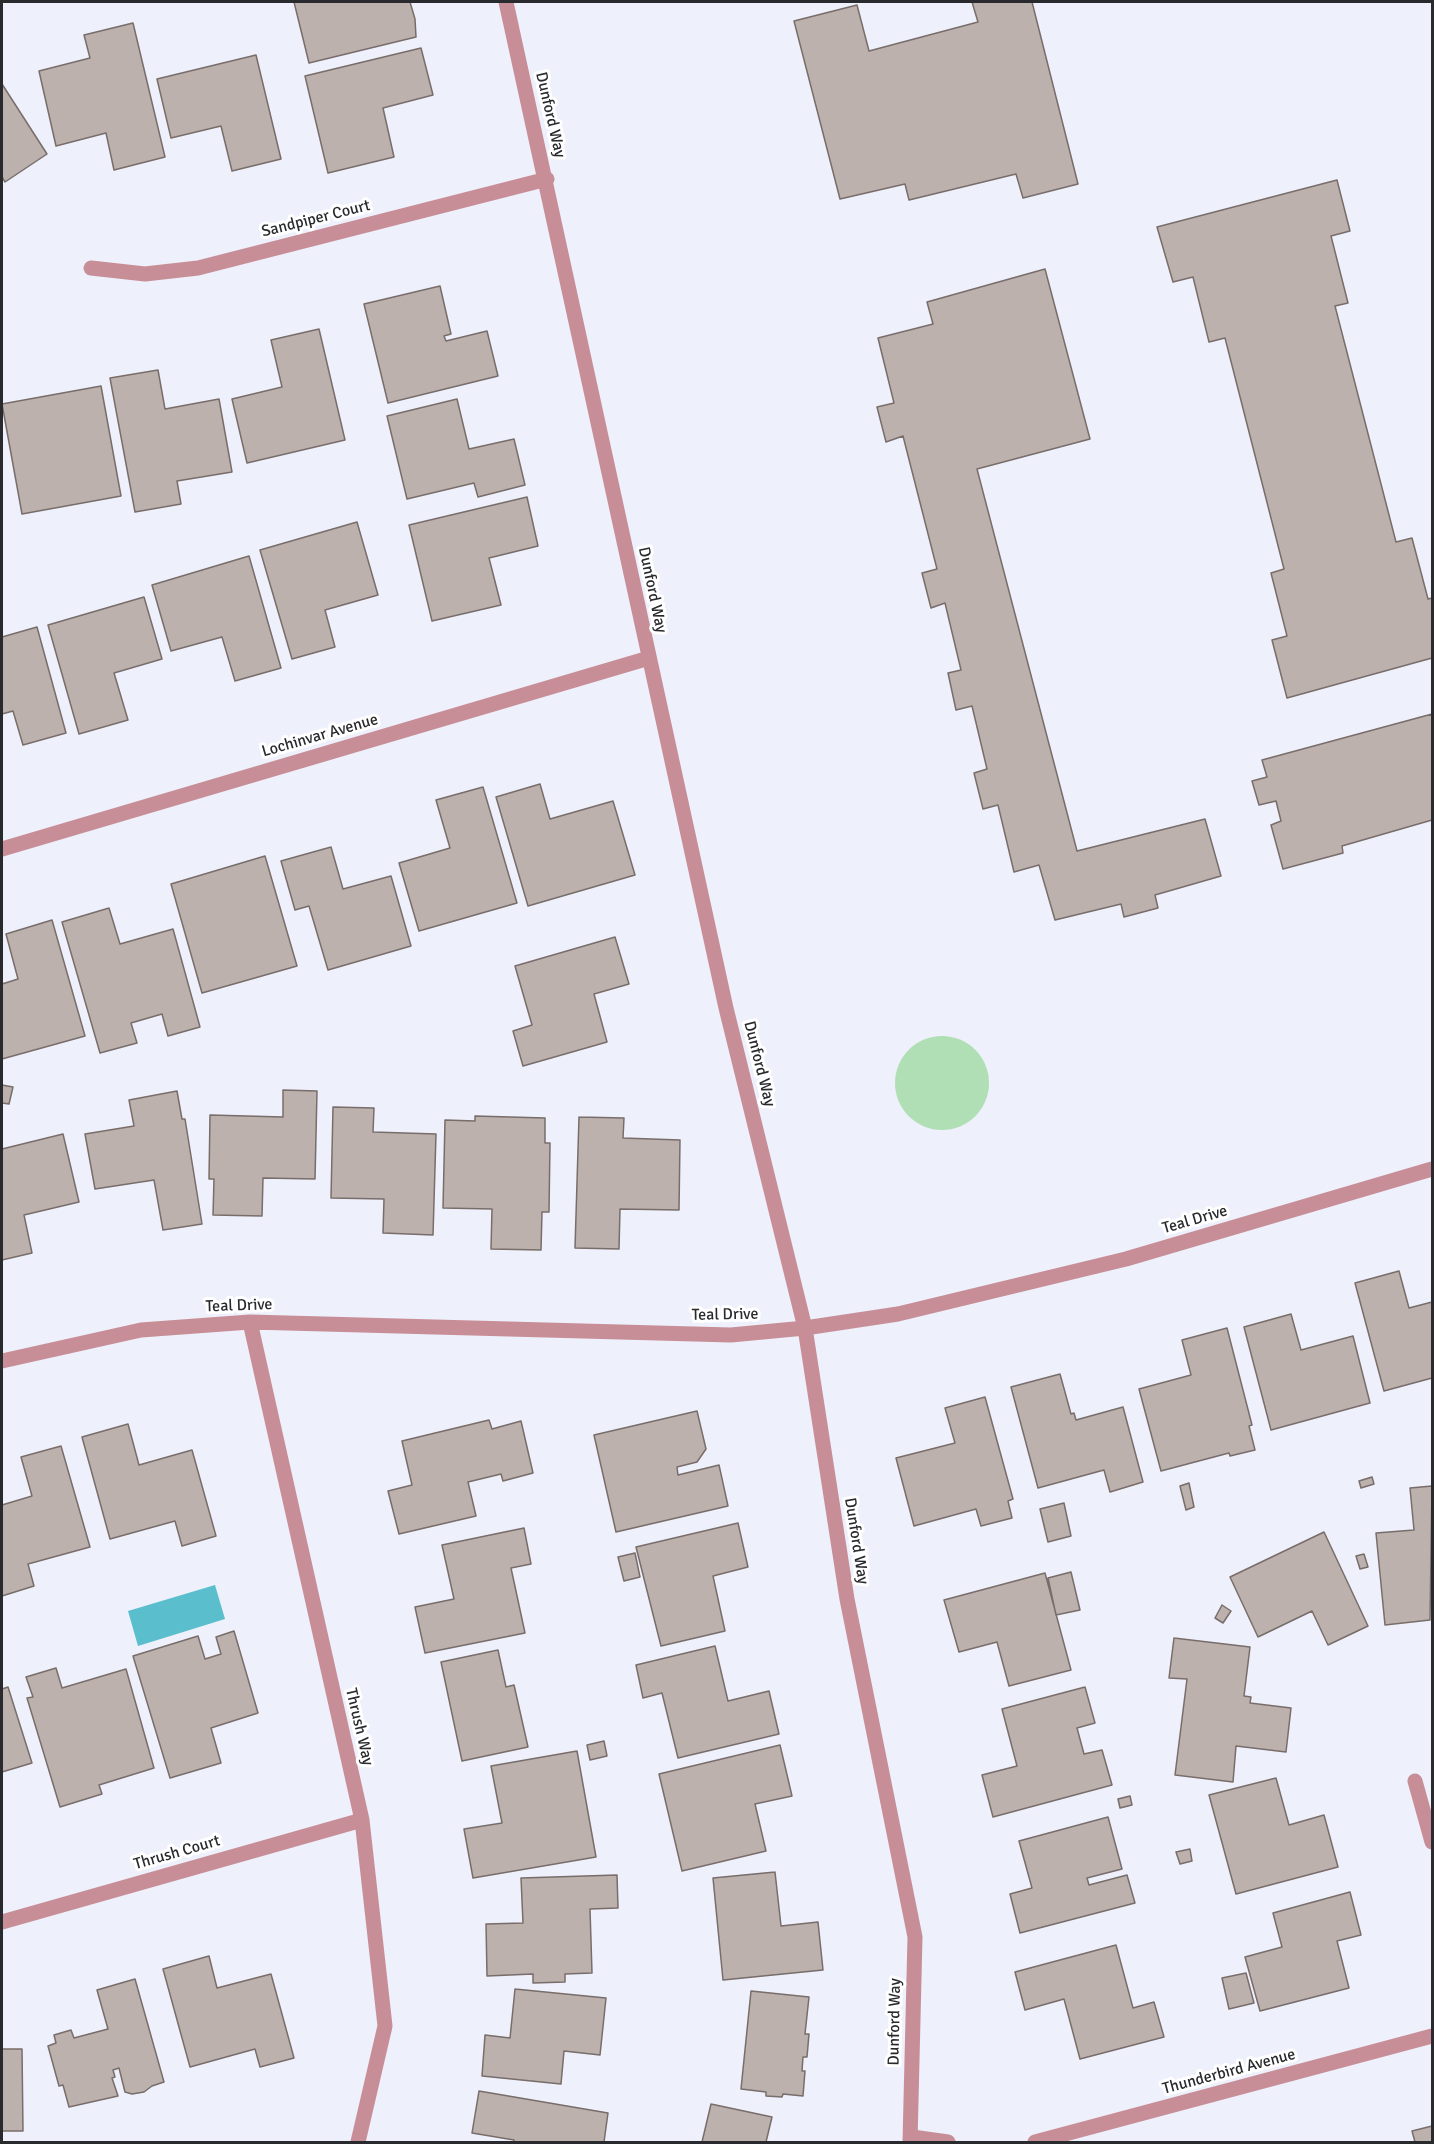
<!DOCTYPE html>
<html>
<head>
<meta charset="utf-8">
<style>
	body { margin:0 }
	#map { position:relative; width:1434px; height:2144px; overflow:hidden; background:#eef0fb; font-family:Signika,sans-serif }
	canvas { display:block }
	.frame { position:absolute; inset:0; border:3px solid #292a2e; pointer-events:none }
</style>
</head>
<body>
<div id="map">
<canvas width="1434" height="2144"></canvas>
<div class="frame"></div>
</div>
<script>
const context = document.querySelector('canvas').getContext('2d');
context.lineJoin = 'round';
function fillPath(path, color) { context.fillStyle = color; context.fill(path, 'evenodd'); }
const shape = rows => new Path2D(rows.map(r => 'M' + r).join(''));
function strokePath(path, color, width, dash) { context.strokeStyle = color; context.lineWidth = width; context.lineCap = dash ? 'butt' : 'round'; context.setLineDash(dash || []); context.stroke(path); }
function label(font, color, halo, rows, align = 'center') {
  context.font = font + ' Signika,sans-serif'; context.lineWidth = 6; context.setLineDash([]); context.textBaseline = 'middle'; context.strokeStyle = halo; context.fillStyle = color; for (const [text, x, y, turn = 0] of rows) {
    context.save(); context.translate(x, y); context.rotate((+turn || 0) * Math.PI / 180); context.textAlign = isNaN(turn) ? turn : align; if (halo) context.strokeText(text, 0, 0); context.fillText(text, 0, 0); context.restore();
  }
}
fillPath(shape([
	'895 1083a47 47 0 1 1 94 0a47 47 0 1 1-94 0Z'
]), '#b1dfb5');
fillPath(shape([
	[215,1585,225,1619,138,1646,128,1611]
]), '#5abecc');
const building = shape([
	[294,2,410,2,415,19,416,37,309,63,294,2],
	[972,2,1032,2,1078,184,1023,198,1016,174,909,200,905,184,840,199,794,21,857,5,869,51,978,22,972,2],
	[133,23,165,157,114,170,106,133,56,146,39,71,90,58,84,35,133,23],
	[421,48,433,95,383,108,394,157,328,173,305,76,421,48],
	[256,55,281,159,232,171,221,126,171,138,157,79,256,55],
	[2,84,47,154,5,182,2,177,2,84],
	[1337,180,1350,231,1331,236,1348,303,1335,306,1396,542,1412,538,1428,599,1432,598,1432,658,1287,698,1272,640,1287,636,1271,573,1284,569,1225,338,1209,342,1193,277,1173,282,1157,227,1337,180],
	[1045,269,1090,439,977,469,1077,851,1205,819,1221,876,1155,895,1158,908,1124,917,1121,904,1055,920,1039,865,1014,872,998,805,983,809,974,773,987,769,972,706,956,710,948,673,961,670,945,603,931,608,922,573,937,569,903,436,886,442,877,407,894,403,878,338,933,324,927,302,1045,269],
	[440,286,451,334,444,336,446,341,487,331,498,376,388,403,364,304,440,286],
	[319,329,345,440,247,463,232,399,282,387,271,340,319,329],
	[158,370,165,409,219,399,232,472,177,481,181,504,135,512,110,378,158,370],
	[101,386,121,496,22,514,2,404,101,386],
	[457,399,469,449,514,439,525,485,478,497,474,483,407,499,387,416,457,399],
	[527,497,538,546,489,558,501,605,432,621,409,525,527,497],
	[357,522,378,595,325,610,335,647,292,659,260,550,357,522],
	[249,556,281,668,235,681,222,637,171,651,152,585,249,556],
	[144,597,162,659,114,673,128,720,79,734,48,625,144,597],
	[37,627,66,733,23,745,13,711,2,714,2,637,37,627],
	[1432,714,1432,820,1342,846,1343,853,1283,869,1271,825,1281,821,1276,801,1259,805,1252,781,1267,777,1262,760,1432,714],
	[540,784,550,819,613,801,635,875,528,906,496,797,540,784],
	[483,787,517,903,419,931,399,863,450,848,436,800,483,787],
	[331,847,343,889,391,876,411,946,328,970,309,906,295,910,281,861,331,847],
	[265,856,297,966,202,993,171,884,265,856],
	[109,908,120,944,173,929,200,1027,168,1036,162,1014,131,1023,137,1043,100,1053,62,922,109,908],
	[52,920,85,1036,2,1059,2,984,18,979,6,934,52,920],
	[615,937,629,984,594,994,607,1042,523,1066,513,1031,532,1025,515,966,615,937],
	[2,1085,13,1087,9,1104,2,1103,2,1085],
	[283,1090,317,1091,315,1179,263,1178,262,1216,213,1215,214,1179,209,1179,210,1115,283,1117,283,1090],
	[177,1091,182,1119,185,1119,202,1224,163,1230,154,1180,95,1189,85,1134,134,1126,129,1100,177,1091],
	[333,1107,374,1108,373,1132,436,1134,433,1235,383,1233,384,1199,331,1198,333,1107],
	[475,1116,545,1118,545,1143,550,1143,549,1212,542,1212,541,1250,491,1249,492,1209,443,1208,445,1120,475,1121,475,1116],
	[579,1117,624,1118,623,1138,680,1140,679,1210,620,1209,619,1249,575,1248,579,1117],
	[63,1134,79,1202,24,1215,32,1253,2,1260,2,1149,63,1134],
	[1399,1271,1409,1308,1432,1302,1432,1378,1384,1391,1355,1283,1399,1271],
	[1291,1314,1301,1350,1353,1336,1370,1403,1271,1430,1244,1327,1291,1314],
	[1227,1328,1252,1425,1249,1426,1255,1450,1230,1456,1229,1453,1161,1471,1139,1389,1191,1375,1182,1340,1227,1328],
	[1060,1374,1071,1414,1074,1413,1076,1420,1123,1407,1143,1482,1110,1492,1104,1470,1038,1488,1011,1387,1060,1374],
	[985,1397,1013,1499,1008,1501,1012,1518,981,1526,976,1509,914,1526,896,1458,955,1443,945,1408,985,1397],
	[697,1411,706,1449,697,1462,677,1467,678,1475,719,1465,728,1506,616,1532,594,1435,697,1411],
	[489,1420,492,1429,521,1421,533,1473,503,1481,501,1474,468,1482,476,1516,399,1534,388,1491,412,1485,402,1441,489,1420],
	[128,1424,139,1465,192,1450,216,1536,182,1546,175,1521,110,1539,82,1437,128,1424],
	[61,1446,90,1547,28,1564,34,1586,2,1596,2,1505,32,1496,21,1457,61,1446],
	[1372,1477,1374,1484,1361,1488,1359,1481,1372,1477],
	[1189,1483,1194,1507,1186,1510,1180,1486,1189,1483],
	[1432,1486,1430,1620,1385,1625,1376,1533,1414,1530,1410,1488,1432,1486],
	[1064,1503,1071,1536,1048,1542,1040,1509,1064,1503],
	[738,1523,748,1567,713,1576,725,1631,661,1646,636,1547,738,1523],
	[524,1528,531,1564,511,1568,525,1633,425,1653,415,1607,454,1599,442,1545,524,1528],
	[1324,1532,1368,1626,1328,1645,1312,1611,1258,1637,1230,1577,1324,1532],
	[635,1553,640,1577,624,1581,618,1557,635,1553],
	[1364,1554,1368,1567,1360,1569,1356,1556,1364,1554],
	[1071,1572,1080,1610,1056,1615,1048,1578,1071,1572],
	[1045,1573,1071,1670,1009,1686,997,1642,959,1652,944,1600,1045,1573],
	[1222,1605,1231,1611,1223,1623,1215,1618,1222,1605],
	[234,1631,258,1713,211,1728,221,1763,170,1778,133,1656,198,1636,205,1659,221,1654,216,1637,234,1631],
	[1174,1638,1250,1647,1244,1696,1251,1697,1250,1703,1291,1708,1286,1752,1236,1746,1233,1782,1175,1775,1187,1679,1169,1678,1174,1638],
	[715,1646,728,1701,769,1691,779,1734,678,1758,662,1693,643,1698,636,1665,715,1646],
	[498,1650,506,1687,514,1685,528,1747,462,1761,441,1662,498,1650],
	[56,1668,62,1688,126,1669,154,1768,99,1785,102,1794,60,1807,27,1698,33,1697,26,1677,56,1668],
	[8,1687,32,1763,2,1772,2,1689,8,1687],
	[1085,1687,1095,1723,1077,1728,1084,1754,1102,1750,1112,1785,993,1817,982,1775,1017,1766,1002,1709,1085,1687],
	[604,1741,607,1756,590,1760,587,1745,604,1741],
	[780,1745,792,1796,755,1804,766,1851,682,1871,659,1774,780,1745],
	[577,1751,596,1857,473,1878,464,1829,502,1823,491,1766,577,1751],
	[1276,1778,1289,1825,1324,1815,1338,1867,1236,1894,1209,1795,1276,1778],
	[1130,1796,1132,1805,1120,1808,1118,1799,1130,1796],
	[1108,1817,1122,1869,1087,1878,1089,1885,1127,1875,1135,1903,1020,1933,1010,1894,1032,1888,1019,1841,1108,1817],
	[1190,1849,1192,1861,1180,1864,1176,1852,1190,1849],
	[775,1872,781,1926,818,1922,823,1970,723,1980,713,1878,775,1872],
	[617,1875,618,1908,590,1909,592,1973,565,1974,565,1982,533,1983,533,1974,487,1976,486,1924,523,1923,521,1878,617,1875],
	[1350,1892,1361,1935,1337,1941,1349,1988,1260,2011,1245,1957,1282,1947,1273,1913,1350,1892],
	[1116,1945,1133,2008,1154,2002,1164,2037,1080,2059,1064,1999,1025,2010,1015,1972,1116,1945],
	[209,1956,217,1988,271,1974,294,2058,260,2067,255,2049,190,2067,163,1969,209,1956],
	[1246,1973,1254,2003,1229,2009,1222,1978,1246,1973],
	[135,1979,164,2082,152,2086,144,2092,132,2094,125,2092,119,2068,113,2070,115,2077,112,2078,118,2096,69,2107,63,2085,59,2086,48,2046,56,2043,54,2035,71,2030,74,2038,108,2029,97,1990,135,1979],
	[515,1989,606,1998,600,2055,564,2051,561,2084,482,2076,485,2035,510,2038,515,1989],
	[751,1991,809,1997,805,2034,809,2034,807,2057,803,2057,802,2071,805,2071,803,2096,783,2094,782,2097,766,2096,766,2092,741,2089,751,1991],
	[2,2049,22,2049,23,2131,2,2131,2,2049],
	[479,2091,608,2113,604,2142,514,2142,514,2140,472,2133,479,2091],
	[711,2104,772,2117,766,2142,702,2142,711,2104],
	[1432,2126,1432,2142,1415,2142,1412,2131,1432,2126]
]);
fillPath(building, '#bcb1ad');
strokePath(building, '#786d6a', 1.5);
strokePath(shape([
	[506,2,726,1008,805,1328,847,1599,915,1937,910,2142],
	[91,268,145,274,198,268,547,179],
	[2,849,649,658],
	[250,1322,362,1820,385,2026,358,2142],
	[2,1361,141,1330,250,1322,731,1335,805,1328,898,1314,1126,1259,1432,1169],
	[1415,1781,1432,1842],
	[2,1922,362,1820],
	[912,2137,948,2142],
	[1035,2142,1432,2036]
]), '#c78e97', 15);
label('16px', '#292a2e', '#fff', [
	["Dunford Way",550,115,77],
	["Sandpiper Court",316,219,-14],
	["Dunford Way",652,590,78],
	["Lochinvar Avenue",320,736,-16],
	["Dunford Way",759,1064,76],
	["Teal Drive",1195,1220,-16],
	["Teal Drive",239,1306,-2],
	["Teal Drive",725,1315,-1],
	["Dunford Way",856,1541,81],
	["Thrush Way",359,1727,77],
	["Thrush Court",177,1853,-16],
	["Dunford Way",895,2022,-89],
	["Thunderbird Avenue",1229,2072,-15]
]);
</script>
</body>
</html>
